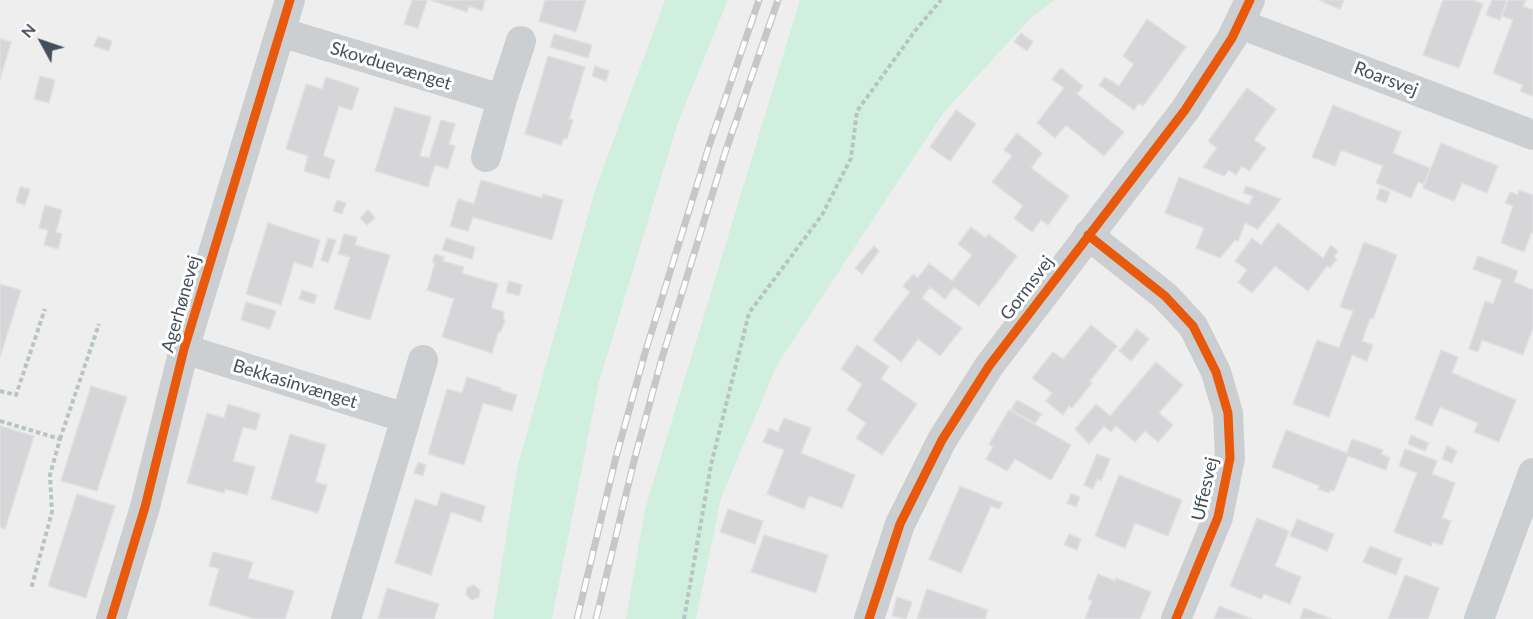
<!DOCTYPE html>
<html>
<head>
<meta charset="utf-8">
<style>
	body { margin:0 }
	#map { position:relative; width:1533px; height:619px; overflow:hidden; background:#efeeee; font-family:Lato,sans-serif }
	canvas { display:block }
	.north { position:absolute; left:12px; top:12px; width:60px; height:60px; -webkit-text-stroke:4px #fff; paint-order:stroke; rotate:310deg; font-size:16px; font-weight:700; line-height:24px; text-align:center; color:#454f5b }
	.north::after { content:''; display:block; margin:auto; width:21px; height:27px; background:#454f5b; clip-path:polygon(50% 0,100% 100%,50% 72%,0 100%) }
</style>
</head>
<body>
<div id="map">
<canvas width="1533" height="619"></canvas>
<div class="north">N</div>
</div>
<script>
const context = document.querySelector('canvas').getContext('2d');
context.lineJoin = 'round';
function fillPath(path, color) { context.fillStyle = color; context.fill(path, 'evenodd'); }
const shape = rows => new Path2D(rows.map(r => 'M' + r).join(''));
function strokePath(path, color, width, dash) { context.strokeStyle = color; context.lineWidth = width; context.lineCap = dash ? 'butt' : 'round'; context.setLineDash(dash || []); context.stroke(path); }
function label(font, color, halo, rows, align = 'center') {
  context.font = font + ' Lato,sans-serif'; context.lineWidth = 6; context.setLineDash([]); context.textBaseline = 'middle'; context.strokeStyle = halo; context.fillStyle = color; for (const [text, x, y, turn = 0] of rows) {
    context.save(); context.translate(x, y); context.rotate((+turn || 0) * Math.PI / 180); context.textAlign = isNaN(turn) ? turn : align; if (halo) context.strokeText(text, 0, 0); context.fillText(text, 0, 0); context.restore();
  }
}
fillPath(shape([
	[665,0,728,0,678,122,599,382,552,619,493,619,517,468,595,190],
	[800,0,1055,0,1032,17,944,112,777,365,721,498,696,619,626,619,645,509]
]), '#d1efdf');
const building = shape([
	[412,0,427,0,418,28,404,24,412,0],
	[430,0,485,0,482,11,469,6,467,12,430,0],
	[545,0,586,0,576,32,539,21,545,0],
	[1319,0,1344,0,1340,9,1319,0],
	[1443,0,1473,0,1483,4,1459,68,1423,55,1443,0],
	[1492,0,1507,0,1500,20,1486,15,1492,0],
	[1508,0,1526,0,1523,6,1533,10,1533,96,1520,91,1523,85,1493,73,1513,20,1502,16,1508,0],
	[1147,19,1186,47,1143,106,1139,103,1134,110,1099,85,1105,77,1119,86,1134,64,1123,56,1147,19],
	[1021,33,1033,42,1027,51,1014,42,1021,33],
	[554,34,592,45,588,58,550,47,554,34],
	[98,36,112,41,109,51,94,46,98,36],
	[0,39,11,42,0,79,0,39],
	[548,56,585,67,569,119,573,120,567,139,564,138,561,145,525,134,548,56],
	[595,66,609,71,606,81,592,76,595,66],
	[1061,68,1083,86,1077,94,1124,132,1104,156,1066,125,1055,138,1037,123,1064,88,1052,79,1061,68],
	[40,76,55,80,49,103,34,99,40,76],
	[326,77,359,88,352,110,339,106,323,156,335,160,329,179,304,171,308,156,286,149,306,84,322,89,326,77],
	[1247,88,1276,109,1254,140,1266,148,1249,171,1242,166,1236,175,1229,170,1224,176,1203,167,1217,148,1208,141,1247,88],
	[1333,105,1401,132,1393,153,1430,168,1424,184,1418,182,1411,198,1376,183,1383,166,1341,150,1335,166,1312,157,1333,105],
	[395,107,431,117,420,156,429,158,441,120,455,124,449,144,455,146,448,169,435,165,428,187,375,171,395,107],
	[956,110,976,124,950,161,930,147,956,110],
	[1017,133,1042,153,1031,168,1069,196,1048,225,1041,220,1032,232,1014,218,1023,206,992,182,1012,156,1004,150,1017,133],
	[1441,143,1498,166,1487,193,1462,183,1454,201,1423,188,1441,143],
	[1179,177,1249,205,1253,196,1243,193,1246,186,1281,199,1258,229,1245,223,1238,241,1235,240,1220,258,1196,248,1204,228,1165,213,1179,177],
	[481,180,542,198,543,194,563,200,552,240,473,217,468,231,450,226,458,199,474,204,481,180],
	[20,187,30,189,25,205,16,202,20,187],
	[1380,188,1390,192,1386,203,1376,199,1380,188],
	[1519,190,1533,195,1533,233,1531,233,1524,252,1501,243,1513,206,1505,203,1510,192,1518,195,1519,190],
	[337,200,346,203,342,214,333,211,337,200],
	[45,205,62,210,56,232,62,234,58,249,44,245,48,230,39,228,45,205],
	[368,210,375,218,367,225,360,218,368,210],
	[268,223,320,240,312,268,294,262,281,305,246,294,268,223],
	[1278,223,1323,258,1331,245,1338,251,1334,257,1337,259,1330,268,1327,266,1308,291,1275,266,1252,293,1238,282,1247,270,1235,261,1252,238,1261,245,1278,223],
	[971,227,986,238,988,234,1017,256,979,306,954,287,945,299,930,287,922,298,962,328,940,356,918,339,901,362,873,340,910,292,903,286,913,274,918,278,929,263,952,281,972,255,958,244,971,227],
	[344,234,357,237,355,245,390,255,370,320,334,309,350,257,338,254,344,234],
	[328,238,336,240,328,263,321,260,328,238],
	[446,238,475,247,472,259,442,250,446,238],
	[1364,242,1397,255,1373,319,1370,318,1362,341,1373,345,1367,361,1352,355,1329,417,1293,404,1317,340,1339,348,1353,311,1340,307,1364,242],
	[874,246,879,251,862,274,855,268,874,246],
	[435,254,444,257,443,261,464,267,462,273,498,284,491,308,504,312,503,317,505,321,501,331,498,333,492,353,442,337,454,299,427,290,435,263,432,262,435,254],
	[1478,256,1518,271,1514,282,1533,290,1533,327,1523,355,1482,340,1478,352,1469,349,1485,301,1493,304,1502,280,1473,269,1478,256],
	[509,281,522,285,519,296,506,292,509,281],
	[0,284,21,290,0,357,0,284],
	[302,290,317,295,314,304,299,299,302,290],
	[246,302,276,311,270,329,241,320,246,302],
	[1091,325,1117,346,1090,381,1092,383,1072,408,1069,406,1063,415,1046,401,1052,393,1032,378,1053,352,1063,359,1091,325],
	[1137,329,1149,339,1131,361,1119,351,1137,329],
	[857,345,889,367,881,379,917,404,882,455,856,438,866,423,847,410,862,384,841,369,857,345],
	[1441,350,1458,357,1452,373,1516,400,1499,442,1474,432,1478,423,1440,407,1432,426,1415,419,1441,350],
	[1156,362,1183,385,1159,413,1173,425,1158,442,1145,431,1135,442,1116,426,1111,432,1104,426,1089,444,1075,429,1096,404,1110,416,1156,362],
	[467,377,501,388,500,390,517,395,512,411,483,403,464,465,428,454,447,389,462,393,467,377],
	[91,386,127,397,97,491,61,481,91,386],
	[1017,400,1042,414,1035,423,1011,410,1017,400],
	[228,404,260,414,256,430,243,427,233,461,255,467,247,495,225,489,224,493,187,483,207,413,224,418,228,404],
	[1009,410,1071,445,1051,480,1015,459,1007,471,986,459,993,447,989,444,1009,410],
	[784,418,811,428,801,453,855,475,842,508,809,496,804,509,767,494,784,450,763,442,769,428,778,432,784,418],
	[0,426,34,436,5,529,0,527,0,426],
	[1286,430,1347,453,1352,439,1383,450,1381,454,1390,458,1386,470,1348,456,1334,491,1330,490,1329,493,1318,489,1320,486,1272,467,1286,430],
	[290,434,326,445,315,482,327,485,318,513,271,499,290,434],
	[1411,435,1429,443,1425,451,1408,444,1411,435],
	[1447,446,1457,451,1452,463,1442,459,1447,446],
	[1405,449,1437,461,1432,474,1455,483,1442,518,1451,521,1442,545,1432,542,1431,546,1394,532,1417,473,1399,466,1405,449],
	[1097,454,1110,459,1101,481,1097,479,1093,489,1084,485,1097,454],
	[418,462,426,465,423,476,414,473,418,462],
	[1119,475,1182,500,1168,536,1135,523,1125,548,1095,536,1119,475],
	[960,486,1002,503,999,509,991,506,961,573,929,559,960,486],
	[441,492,485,506,481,522,451,512,431,575,395,563,415,499,437,506,441,492],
	[77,494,115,506,86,598,48,586,77,494],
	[1071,494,1080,497,1076,507,1067,503,1071,494],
	[728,509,763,521,755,544,720,532,728,509],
	[1257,518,1289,531,1275,566,1301,577,1290,604,1264,594,1261,599,1230,586,1257,518],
	[1297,519,1334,534,1327,551,1290,536,1297,519],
	[1069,534,1081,539,1077,550,1064,545,1069,534],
	[764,535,828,555,816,593,751,572,764,535],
	[1370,546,1402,559,1396,575,1363,562,1370,546],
	[213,552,253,562,248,578,294,591,285,619,255,619,209,605,219,569,209,566,213,552],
	[1098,574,1115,581,1116,578,1151,592,1140,619,1085,619,1092,601,1088,599,1098,574],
	[1405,575,1439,588,1428,619,1388,619,1405,575],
	[474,585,480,590,479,597,472,600,466,595,467,588,474,585],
	[387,588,439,604,434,619,378,619,387,588],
	[927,589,988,610,985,619,917,619,927,589],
	[897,597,912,602,906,619,892,616,897,597],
	[1219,606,1252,619,1214,619,1219,606],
	[1304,608,1331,619,1300,619,1304,608]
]);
fillPath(building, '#d6d6d9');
strokePath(building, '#e0e0e1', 1.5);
strokePath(shape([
	[0,391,16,395,45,309],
	[0,421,60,439,50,475,52,512,31,589],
	[60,439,99,324],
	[684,619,711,465,749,313,822,215,851,158,857,111,915,31,941,0]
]), '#b8c4c1', 4, [4.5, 3]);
strokePath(shape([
	[1240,24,1533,135],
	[280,32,502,99,486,157],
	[502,99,521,41],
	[1088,235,1165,296,1193,326,1216,372,1228,413,1230,458,1218,517,1176,619],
	[184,349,406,418,346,619],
	[406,418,423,360],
	[111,619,145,507,184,349,290,0],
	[869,619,900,524,942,440,989,366,1185,110,1232,38,1250,0],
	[1479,619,1533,473]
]), '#cccfd2', 30);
const rail = shape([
	[577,619,616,457,645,353,709,146,759,0],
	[596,619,634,461,662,358,725,153,778,0]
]);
strokePath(rail, '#c5c7c9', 7);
strokePath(rail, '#fff', 4.5, [14]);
strokePath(shape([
	[1088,235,1165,296,1193,326,1216,372,1228,413,1230,458,1218,517,1176,619],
	[111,619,145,507,184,349,290,0],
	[869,619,900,524,942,440,989,366,1185,110,1232,38,1250,0]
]), '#e8590c', 9);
label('18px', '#454f5b', '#fff', [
	["Skovduevænget",391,66,17],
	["Roarsvej",1386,79,21],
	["Gormsvej",1027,288,-53],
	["Agerhønevej",181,304,-74],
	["Bekkasinvænget",295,384,17],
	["Uffesvej",1205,489,-77]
]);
</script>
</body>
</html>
